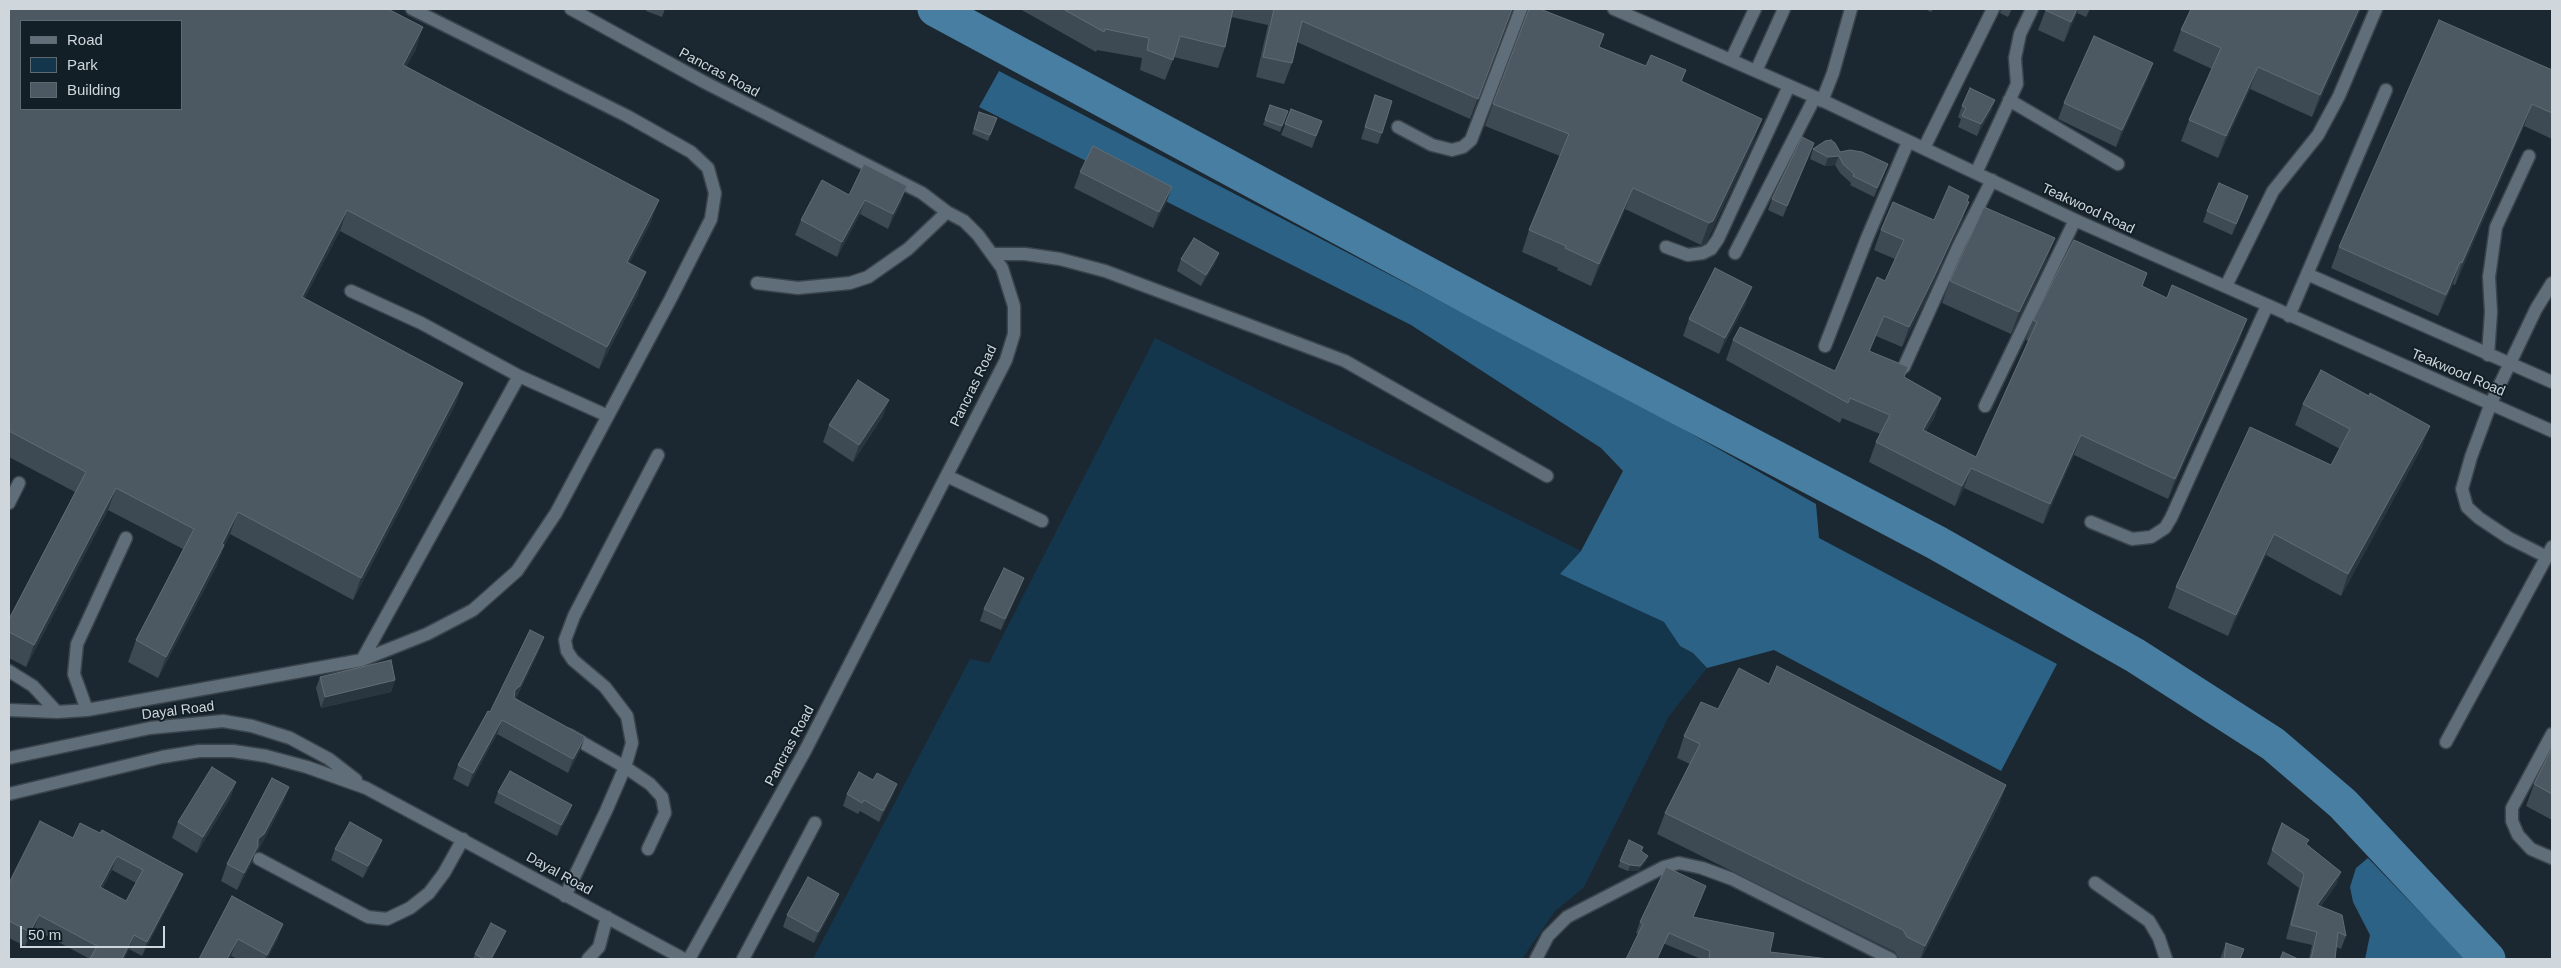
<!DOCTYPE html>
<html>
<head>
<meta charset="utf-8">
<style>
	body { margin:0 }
	#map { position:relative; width:2561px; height:968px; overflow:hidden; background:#1c2831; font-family:Helvetica,sans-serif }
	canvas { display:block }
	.frame { position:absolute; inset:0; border:10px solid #cfd7dd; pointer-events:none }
	.legend { position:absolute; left:20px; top:20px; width:162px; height:90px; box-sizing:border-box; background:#131f27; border:1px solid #5e6970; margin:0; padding:6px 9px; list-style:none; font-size:15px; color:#cfd7dd }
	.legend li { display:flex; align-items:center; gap:10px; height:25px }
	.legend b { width:25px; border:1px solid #5e6970 }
	.scale { position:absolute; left:20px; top:926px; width:145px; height:22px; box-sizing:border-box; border:2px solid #cfd7dd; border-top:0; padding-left:6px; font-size:15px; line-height:18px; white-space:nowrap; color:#cfd7dd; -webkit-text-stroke:4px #131f27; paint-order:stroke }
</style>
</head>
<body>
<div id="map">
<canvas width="2561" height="968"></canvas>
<div class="frame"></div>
<ul class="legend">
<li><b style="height:6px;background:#606e79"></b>Road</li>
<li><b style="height:14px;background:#14364c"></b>Park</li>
<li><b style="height:14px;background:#4d5962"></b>Building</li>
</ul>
<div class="scale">50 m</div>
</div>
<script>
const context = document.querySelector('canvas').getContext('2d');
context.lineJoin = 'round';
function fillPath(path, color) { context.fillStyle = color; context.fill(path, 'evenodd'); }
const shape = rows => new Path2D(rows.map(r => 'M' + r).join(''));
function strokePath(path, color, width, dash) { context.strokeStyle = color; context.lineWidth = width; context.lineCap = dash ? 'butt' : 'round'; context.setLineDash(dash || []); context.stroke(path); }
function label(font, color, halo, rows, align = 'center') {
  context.font = font + ' Helvetica,sans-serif'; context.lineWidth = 4; context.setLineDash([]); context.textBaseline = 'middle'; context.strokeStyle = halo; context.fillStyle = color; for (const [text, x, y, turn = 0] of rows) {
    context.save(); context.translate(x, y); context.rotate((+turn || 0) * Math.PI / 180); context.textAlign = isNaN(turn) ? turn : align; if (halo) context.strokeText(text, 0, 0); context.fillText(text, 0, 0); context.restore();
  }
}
fillPath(shape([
	[1155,338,1581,551,1561,574,1664,622,1680,646,1693,653,1707,668,1669,716,1584,887,1555,911,1522,959,813,959,970,659,989,663]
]), '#14364c');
fillPath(shape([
	[999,71,1651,411,1816,504,1819,538,2057,664,2001,771,1774,650,1707,668,1693,653,1680,646,1664,622,1560,574,1581,551,1623,471,1601,448,1411,325,979,107],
	[2368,858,2465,959,2365,959,2370,935,2353,902,2350,887,2356,868]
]), '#2b6285');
strokePath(shape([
	[935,9,1490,308,1937,543,2136,656,2273,744,2343,804,2488,959]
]), '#477ea2', 35);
const minor = shape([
	[571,9,704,82,922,193,947,212,964,221,978,235,1002,268,1014,306,1014,334,1006,360,806,749,689,959],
	[1614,9,1815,97,2075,220,2552,431],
	[1731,60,1755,9],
	[1756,71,1784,9],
	[2009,100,2118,164],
	[1822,101,1833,73,1851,9],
	[1398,127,1432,145,1452,150,1463,147,1471,140,1521,9],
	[1924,148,1993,9],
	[1976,173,2017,84,2015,58,2020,34,2032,9],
	[1666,247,1688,255,1703,253,1711,249,1718,239,1789,86],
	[1735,253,1815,97],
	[993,254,1025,254,1060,259,1105,271,1345,361,1547,476],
	[2307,274,2552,382],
	[757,283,798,288,850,283,868,277,908,249,947,212],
	[2226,286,2273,191,2318,135,2339,96,2376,9],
	[351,291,421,323,519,376,608,416],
	[2289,316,2386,90],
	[1825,346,1867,238,1908,142],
	[2488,355,2491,312,2489,277,2496,227,2529,156],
	[1904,367,1959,245,1992,180],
	[1985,406,2075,220],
	[947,476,1042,521],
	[9,503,19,483],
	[2091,522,2132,539,2151,537,2165,528,2171,518,2267,306],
	[2547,557,2509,538,2479,518,2467,507,2462,489,2471,457,2491,403,2536,309,2552,283],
	[362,660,519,376],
	[9,671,33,686,57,712],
	[9,710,57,712,87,710,362,660,427,634,473,610,517,571,556,513,671,298,711,219,715,193,708,168,691,152,627,116,412,9],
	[87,710,74,674,77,644,126,538],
	[2552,734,2512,808,2512,821,2518,835,2531,849,2552,858],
	[569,735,625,767,650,784,662,797,665,813,648,849],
	[2446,742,2552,547],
	[9,758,150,728,223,721,252,726,290,738,329,759,356,780],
	[9,794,162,757,199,751,233,751,266,756,307,767,366,788,684,959],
	[259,859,368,917,387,919,410,908,429,893,444,873,463,839],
	[2095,883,2149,921,2159,938,2166,959],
	[565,896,606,811,625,767,632,743,627,716,605,687,573,660,567,651,565,640,574,616,658,455],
	[588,959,599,947,607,917],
	[743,959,815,823],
	[1536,959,1548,936,1567,917,1664,867,1679,863,1702,868,1732,879,1891,959]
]);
strokePath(minor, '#3a444c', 15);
strokePath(minor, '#606e79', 12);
fillPath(shape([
	[9,9,416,49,406,66,651,222,629,263,638,294,599,369,340,231,304,299,463,383,455,405,353,600,230,534,224,546,216,567,158,678,128,662,136,640,183,549,108,510,26,667,9,658,9,619,75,492,9,457],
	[647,9,665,9,662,17,646,11],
	[1020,9,1512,9,1470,119,1297,42,1292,63,1284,84,1256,77,1268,25,1231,17,1225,47,1218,68,1174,57,1165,80,1140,70,1142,58,1097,50,1096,52],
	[1925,9,1933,9,1931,12],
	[2001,9,2012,9,2008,17,2000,13],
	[2046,9,2090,9,2086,17,2077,13,2064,42,2038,30],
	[2191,9,2361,9,2312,117,2250,89,2218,158,2181,141,2189,120,2212,69,2173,51,2181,30],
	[1600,47,1646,66,1686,70,1682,81,1754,141,1706,243,1701,245,1625,209,1591,286,1557,270,1558,268,1522,252,1529,230,1560,156,1485,126,1493,104],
	[2153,63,2147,80,2116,147,2058,119,2064,103],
	[2552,70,2552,139,2524,126,2455,285,2453,284,2438,316,2331,268,2339,247],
	[1375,95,1382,133,1378,144,1361,139],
	[1995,100,1991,111,1977,136,1958,127,1961,119,1958,117,1962,106],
	[1270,105,1288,111,1280,132,1263,125],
	[1291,109,1322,121,1312,148,1281,135],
	[979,112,997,118,988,141,972,134],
	[1814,143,1783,217,1768,210,1772,199],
	[1813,149,1840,152,1885,173,1874,197,1850,185,1851,183,1840,173,1835,165,1825,166,1810,159],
	[1080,172,1166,203,1153,228,1074,188],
	[849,195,902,200,888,229,860,214,837,257,795,235,801,220],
	[1969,196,1962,222,1927,297,1902,347,1876,336,1870,351,1904,377,1941,398,1934,418,1926,431,1976,457,2028,341,2026,340,2033,320,2142,287,2240,339,2168,499,2074,455,2043,524,1964,488,1955,506,1869,462,1876,442,1880,434,1842,418,1840,423,1726,360,1733,340,1835,371,1885,281,1895,259,1874,250,1881,230,1934,220],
	[2244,208,2232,235,2203,222,2207,211],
	[1219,253,1214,265,1201,286,1177,271,1181,259],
	[2047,259,2011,334,1942,303,1950,281],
	[1746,303,1719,354,1683,336,1689,319],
	[2303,404,2422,447,2341,596,2266,555,2228,636,2168,608,2176,587,2331,465,2340,449,2295,425],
	[883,416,853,462,823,442,829,425],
	[1020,589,1001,630,980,621,984,609],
	[539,651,516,698,580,751,568,773,497,734,468,787,453,779,458,765],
	[320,677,395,680,391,692,321,708,316,688],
	[1769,684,2006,785,1998,807,1921,959,1901,959,1899,958,1895,952,1657,834,1665,813,1690,764,1677,758,1684,736,1718,709],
	[2552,748,2552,820,2526,806,2534,784],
	[873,780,897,784,893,795,879,822,860,811,858,814,843,806,847,794],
	[236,782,230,798,197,853,172,838,178,822],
	[289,787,283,803,258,851,255,853,252,862,237,890,221,881,227,864],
	[498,792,572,805,568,816,557,836,494,803],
	[2282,823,2307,845,2341,872,2336,885,2321,906,2346,936,2341,949,2336,947,2335,959,2309,959,2312,945,2286,939,2299,888,2267,864],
	[73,838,183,874,177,888,142,956,129,949,124,959,90,959,34,929,25,946,9,938,9,883],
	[112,870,136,883,126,901,102,889],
	[382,840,378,851,363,878,331,860,335,849],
	[1629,840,1643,847,1642,851,1646,861,1638,871,1628,871,1618,867],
	[839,894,835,905,814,943,783,927,787,915],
	[232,896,283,924,277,940,267,959,238,959,231,956],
	[1702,897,1693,917,1770,952,1829,959,1701,959,1665,944,1636,933,1640,922],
	[501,942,492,959,473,959,475,954],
	[2226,943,2240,959,2220,959]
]), '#3d4a53');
fillPath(shape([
	[2077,9,2079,9,2077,13,2064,42,2071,22],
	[2359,9,2361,9,2312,117,2320,95],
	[423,27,416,49,396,87,403,65],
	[2153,63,2147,80,2116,147,2122,130],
	[2258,67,2250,89,2218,158,2226,136],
	[1995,100,1991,111,1977,136,1981,124],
	[2532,104,2524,126,2455,285,2462,263],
	[1762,119,1754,141,1706,243,1701,245,1709,223],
	[1814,143,1810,154,1783,217,1787,206],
	[1839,156,1835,165,1825,166,1828,157],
	[1888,164,1885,173,1874,197,1877,188],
	[907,186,902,200,888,229,893,214],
	[1172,187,1166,203,1153,228,1159,212],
	[1633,188,1625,209,1591,286,1599,264],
	[2248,196,2244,208,2232,235,2236,224],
	[659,200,651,222,619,284,627,262],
	[865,200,860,214,837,257,842,242],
	[1969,202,1962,222,1927,297,1902,347,1909,327],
	[347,210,340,231,294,319,302,297],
	[2055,238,2047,259,2011,334,2019,312],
	[1219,253,1214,265,1201,286,1206,275],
	[2460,262,2453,284,2438,316,2446,295],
	[646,272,638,294,599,369,607,347],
	[1752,287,1746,303,1719,354,1725,338],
	[1884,316,1862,371,1869,351],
	[2247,319,2240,339,2168,499,2175,479],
	[463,383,455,405,353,600,361,578],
	[1941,398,1934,418,1915,450,1923,430],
	[889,400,883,416,853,462,859,445],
	[2430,426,2422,447,2341,596,2348,574],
	[2081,435,2074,455,2043,524,2050,504],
	[1971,468,1964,488,1955,506,1962,486],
	[116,488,108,510,26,667,34,645],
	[238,512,230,534,224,546,216,567,158,678,166,657],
	[2274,534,2266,555,2228,636,2236,615],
	[1024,578,1020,589,1001,630,1005,619],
	[544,637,539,651,515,699,510,704,515,690],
	[395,680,391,692,321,708,325,697],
	[502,720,497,734,468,787,473,773],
	[585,737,580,751,568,773,573,759],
	[236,782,230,798,197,853,203,837],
	[897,784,893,795,879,822,883,811],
	[2006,785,1998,807,1921,959,1920,959,1925,946],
	[289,787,283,803,258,851,255,853,252,862,237,890,258,839],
	[572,805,568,816,557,836,561,825],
	[382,840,378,851,363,878,368,866],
	[117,856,112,870,95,902,100,887],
	[1648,856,1646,861,1638,871,1628,871,1630,865],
	[2341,872,2336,885,2312,918,2317,905],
	[183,874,177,888,142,956,147,942],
	[1706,886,1702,897,1689,928,1693,917],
	[839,894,835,905,814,943,818,932],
	[39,915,34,929,25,946,30,932],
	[283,924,277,940,267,959,265,959],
	[506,931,501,942,492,959,491,959],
	[134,935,129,949,124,959,122,959],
	[238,939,231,956,230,959,227,959]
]), '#29363f');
const building = shape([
	[9,9,388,9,423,27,403,65,659,200,627,262,646,272,607,347,347,210,302,297,463,383,361,578,238,512,222,544,224,545,166,657,136,640,194,529,116,488,34,645,9,632,9,619,86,472,9,431,9,9],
	[21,21,181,21,181,109,21,109,21,21],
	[1063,9,1233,9,1225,47,1180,36,1173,60,1147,50,1149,38,1105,29,1104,32,1063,9],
	[1274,9,1512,9,1478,99,1302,21,1292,63,1263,57,1274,9],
	[1529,9,1540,9,1604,34,1599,47,1646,66,1651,55,1686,70,1681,81,1762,119,1713,221,1709,223,1633,188,1599,264,1565,248,1566,246,1529,230,1569,134,1493,104,1529,9],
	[2046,9,2077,9,2071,22,2045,10,2046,9],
	[2191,9,2359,9,2320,95,2258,67,2226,136,2189,120,2221,48,2181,30,2191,9],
	[2439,20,2552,70,2552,113,2532,104,2462,263,2460,262,2446,295,2339,247,2439,20],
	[2094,36,2153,63,2122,130,2064,103,2094,36],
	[1970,88,1995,100,1981,124,1962,116,1966,108,1962,106,1970,88],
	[1375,95,1392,101,1382,133,1365,127,1375,95],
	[1270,105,1288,111,1282,126,1265,120,1270,105],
	[1291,109,1322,121,1316,136,1285,124,1291,109],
	[979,112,997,118,990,135,974,129,979,112],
	[1802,137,1814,143,1787,206,1772,199,1802,137],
	[1831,140,1835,143,1840,152,1850,150,1862,152,1888,164,1877,188,1853,176,1854,174,1843,164,1839,156,1828,157,1813,149,1825,141,1831,140],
	[1093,146,1172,187,1159,212,1080,172,1093,146],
	[864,164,907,186,893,214,865,200,842,242,801,220,822,180,849,195,864,164],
	[2219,183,2248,196,2236,224,2207,211,2219,183],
	[1949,186,1969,196,1967,201,1969,202,1934,277,1909,327,1884,316,1869,351,1908,367,1904,377,1941,398,1923,430,1976,457,2037,322,2033,320,2074,240,2147,273,2142,286,2167,298,2172,285,2247,319,2175,479,2081,435,2050,504,1971,468,1962,486,1876,442,1890,415,1850,398,1848,403,1733,340,1740,327,1835,371,1877,277,1885,281,1904,240,1881,230,1893,202,1934,220,1949,186],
	[1984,207,2055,238,2019,312,1950,281,1984,207],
	[1194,238,1219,253,1206,275,1181,259,1194,238],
	[1715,268,1752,287,1725,338,1689,319,1715,268],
	[2321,370,2369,396,2370,393,2430,426,2348,574,2274,534,2236,615,2176,587,2250,427,2331,465,2350,429,2303,404,2321,370],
	[858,380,889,400,859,445,829,425,858,380],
	[1004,568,1024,578,1005,619,984,609,1004,568],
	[530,630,544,637,520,686,515,690,514,698,585,737,573,759,502,720,473,773,458,765,488,711,490,712,530,630],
	[391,660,395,680,325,697,320,677,391,660],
	[1777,666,2006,785,1925,946,1907,937,1903,930,1665,813,1700,744,1684,736,1701,702,1718,709,1739,668,1769,684,1777,666],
	[2552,748,2552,794,2534,784,2552,748],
	[212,767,236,782,203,837,178,822,212,767],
	[510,771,572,805,561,825,498,792,510,771],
	[859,772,873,780,877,773,897,784,883,811,864,800,862,803,847,794,859,772],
	[272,778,289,787,264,834,258,839,258,846,244,873,227,864,272,778],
	[40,821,73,838,80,823,100,833,102,830,183,874,147,942,134,935,122,959,90,959,97,946,39,915,30,932,9,921,9,922,9,883,40,821],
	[117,856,143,870,126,901,100,887,117,856],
	[350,822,382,840,368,866,335,849,350,822],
	[2282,823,2309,840,2306,844,2341,872,2317,905,2342,915,2346,936,2338,932,2335,959,2311,959,2317,932,2291,925,2304,874,2272,850,2282,823],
	[1629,840,1643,847,1641,851,1648,856,1640,866,1630,865,1620,861,1629,840],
	[1666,867,1706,886,1693,917,1774,933,1770,952,1829,959,1709,959,1710,951,1669,933,1657,959,1626,959,1643,924,1640,922,1666,867],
	[808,877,839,894,818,932,787,915,808,877],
	[232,896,283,924,267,955,238,939,227,959,199,959,232,896],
	[491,923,506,931,491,959,484,959,475,954,491,923],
	[2226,943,2244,949,2240,959,2224,959,2226,943],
	[2283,952,2298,959,2280,959,2283,952]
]);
fillPath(building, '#4d5962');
strokePath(building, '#616d75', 1);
label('14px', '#cfd7dd', '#131f27', [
	["Pancras Road",719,73,28],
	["Teakwood Road",2088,209,25],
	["Teakwood Road",2458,373,23],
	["Pancras Road",974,386,-64],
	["Dayal Road",178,711,-7],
	["Pancras Road",790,746,-62],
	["Dayal Road",559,874,29]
]);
</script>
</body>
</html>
